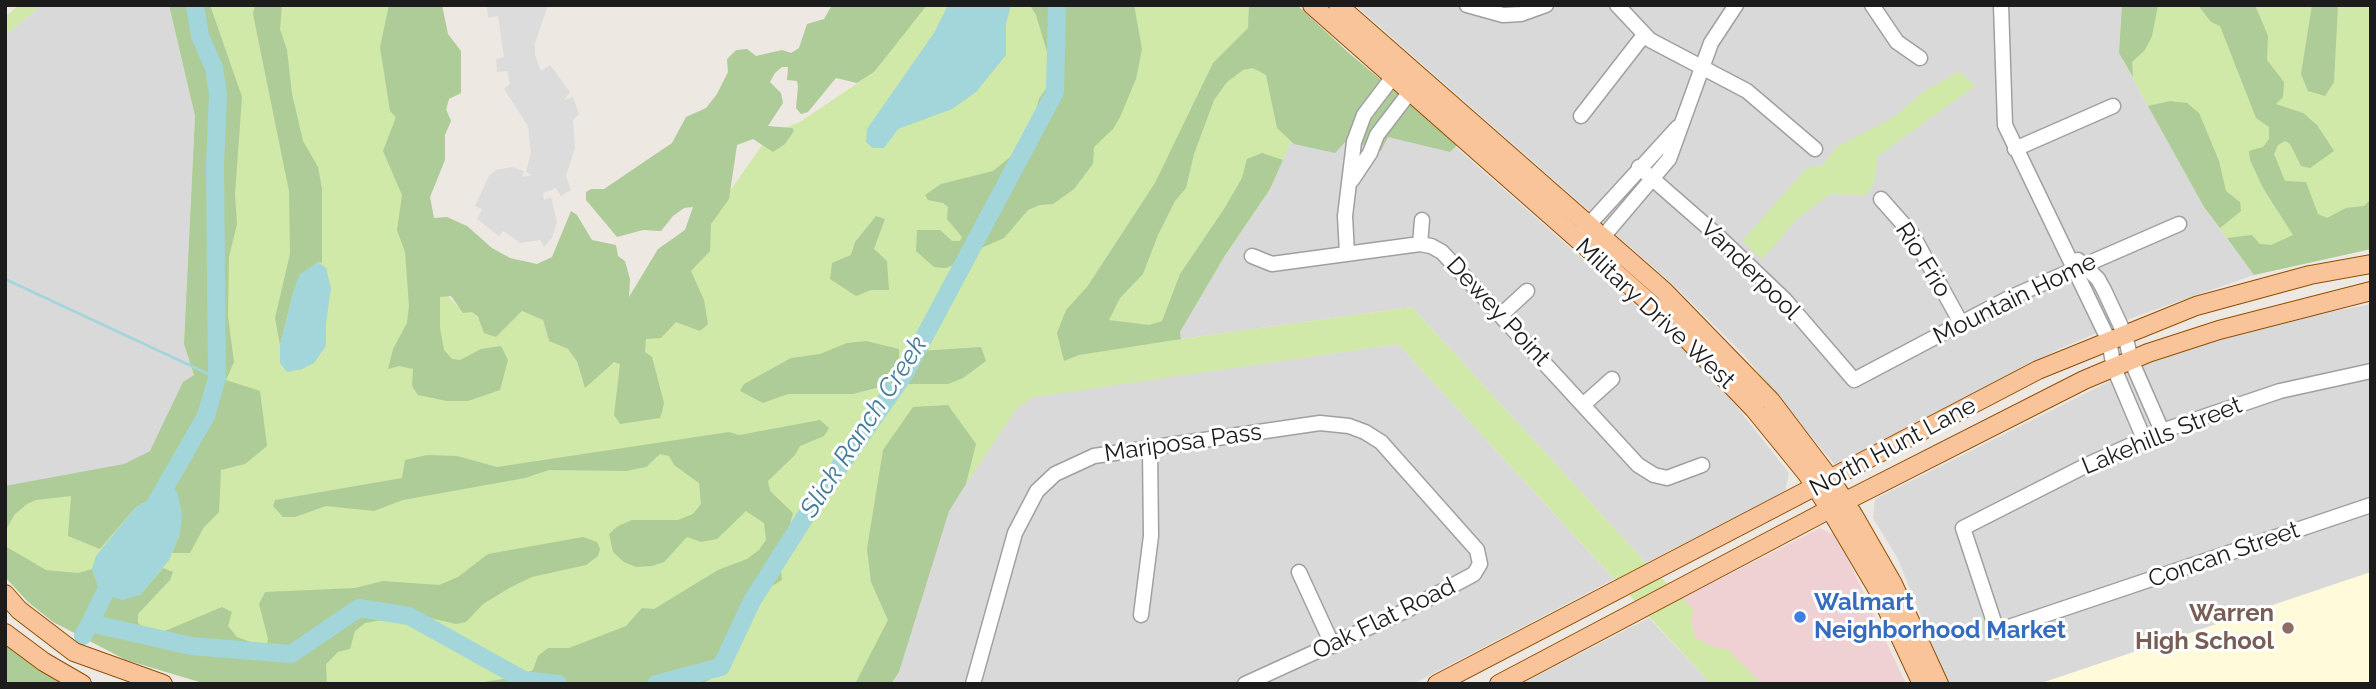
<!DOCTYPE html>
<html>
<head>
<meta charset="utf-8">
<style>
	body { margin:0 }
	#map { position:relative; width:2376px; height:689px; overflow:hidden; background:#ede8e2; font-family:Raleway,sans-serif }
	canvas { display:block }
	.frame { position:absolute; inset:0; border:7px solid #1c1c1c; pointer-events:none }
</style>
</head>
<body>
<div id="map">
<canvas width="2376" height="689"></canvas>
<div class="frame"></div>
</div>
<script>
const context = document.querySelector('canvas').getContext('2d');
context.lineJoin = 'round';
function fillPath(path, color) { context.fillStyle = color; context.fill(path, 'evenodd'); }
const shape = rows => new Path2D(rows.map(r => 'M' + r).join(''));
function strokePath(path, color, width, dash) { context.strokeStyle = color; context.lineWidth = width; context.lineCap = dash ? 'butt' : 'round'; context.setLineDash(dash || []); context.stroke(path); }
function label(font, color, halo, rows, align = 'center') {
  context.font = font + ' Raleway,sans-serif'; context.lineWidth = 6; context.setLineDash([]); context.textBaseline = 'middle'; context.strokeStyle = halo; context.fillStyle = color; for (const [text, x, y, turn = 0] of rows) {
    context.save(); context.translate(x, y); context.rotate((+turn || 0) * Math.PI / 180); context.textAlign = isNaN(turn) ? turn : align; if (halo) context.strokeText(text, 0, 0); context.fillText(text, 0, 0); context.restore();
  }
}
fillPath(shape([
	[41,5,169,5,195,116,184,344,199,391,148,471,5,515,5,36],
	[1355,5,2122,5,2119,53,2204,207,2254,275,2137,316,2059,349,1835,465,1743,354,1677,288],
	[1350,54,1676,341,1733,402,1789,473,1785,491,1646,563,1412,307,1181,339,1180,332,1224,257,1270,189,1294,135],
	[2371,304,2371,572,2039,684,1948,684,1898,559,1873,518,1875,499,2152,360,2283,321],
	[1398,344,1614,579,1413,684,891,684,899,672,972,405],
	[1649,618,1711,684,1521,684]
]), '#dad9d9');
fillPath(shape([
	[1820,528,1834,535,1850,564,1906,684,1748,684,1695,637,1691,620,1675,602]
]), '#efd1d4');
fillPath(shape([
	[2371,572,2371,684,2039,684]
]), '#fefada');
fillPath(shape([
	[19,5,41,5,5,36,5,17],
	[169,5,442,5,453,84,420,212,447,295,457,306,472,312,496,337,522,311,543,320,549,341,568,349,610,339,674,239,729,192,770,134,800,122,874,72,916,5,1297,5,1294,135,1270,189,1224,257,1180,332,1181,339,1412,307,1646,563,1694,610,1691,620,1695,637,1715,648,1727,649,1762,684,1711,684,1398,344,1034,397,1017,408,966,484,961,482,966,432,891,684,224,684,5,565,5,515,24,492,148,471,199,391,184,344,195,116],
	[2122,5,2371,5,2371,249,2254,275,2204,207,2119,53],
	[1959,71,1975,86,1878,156,1874,184,1866,195,1831,194,1798,218,1762,259,1742,241,1807,168,1822,165,1838,146,1894,117,1923,92]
]), '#d0e8a8');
fillPath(shape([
	[169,5,210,5,242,97,235,194,237,224,229,257,228,316,234,362,226,380,260,391,267,446,245,464,221,470,219,512,204,527,190,553,172,553,180,533,168,488,135,508,100,549,68,536,71,496,36,500,27,504,15,514,5,531,5,486,124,464,150,451,183,382,194,375,184,344,195,116],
	[255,5,282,5,280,29,287,50,292,94,303,141,318,167,322,189,322,263,318,262,294,290,280,345,275,318,290,254,289,191,253,14],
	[389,5,442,5,448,34,461,51,461,93,449,99,446,109,451,121,445,135,445,160,430,197,434,218,447,217,467,226,492,248,510,258,537,264,552,257,571,211,577,215,592,240,616,245,618,256,625,261,630,279,629,297,658,249,685,230,693,207,684,208,673,216,661,231,643,230,617,237,586,200,586,192,591,189,604,189,672,143,686,117,706,108,717,94,728,72,727,59,736,50,747,49,756,56,782,50,791,53,799,48,807,24,824,19,832,5,927,5,874,72,857,83,836,78,808,112,801,114,796,108,798,87,797,81,787,80,788,67,782,67,775,73,770,82,781,93,783,103,768,126,792,128,794,131,785,144,773,152,753,139,737,145,729,199,711,224,710,251,691,271,704,300,708,324,700,331,676,322,661,338,646,339,645,352,652,357,664,403,662,412,660,418,620,424,614,415,620,364,614,362,585,388,577,361,568,349,549,341,543,320,522,311,496,337,484,333,478,317,472,312,463,313,451,296,440,297,440,328,444,350,452,359,460,360,481,349,501,346,508,360,500,390,468,401,447,401,418,395,412,386,413,369,399,366,388,369,393,349,407,323,409,306,405,252,397,230,402,195,383,151,396,117,390,111,380,47],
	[1030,5,1134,5,1142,49,1136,79,1120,117,1113,129,1094,147,1093,164,1074,189,1053,204,1040,205,1028,210,1004,238,972,252,958,263,946,268,934,267,916,251,917,230,940,230,952,241,960,241,962,237,947,219,948,207,943,203,928,200,925,195,941,184,993,171,1019,150,1029,136,1039,99,1051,81,1050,62,1036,15],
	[1249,5,1297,5,1350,54,1458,144,1450,152,1388,137,1381,151,1347,140,1335,153,1294,144,1277,128,1266,75,1253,68,1243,70,1227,82,1214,100,1194,154,1186,188,1175,201,1158,235,1143,274,1120,298,1109,320,1149,325,1162,321,1180,274,1224,209,1242,178,1247,159,1262,153,1283,160,1270,189,1224,257,1180,332,1181,339,1079,355,1064,361,1057,333,1066,310,1087,287,1155,183,1213,63,1248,28],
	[2122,5,2158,5,2152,36,2145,50,2132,62,2133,77,2119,53],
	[2198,5,2255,5,2268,36,2267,60,2284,82,2283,97,2276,104,2303,113,2317,125,2334,151,2310,168,2301,166,2290,144,2285,141,2278,145,2274,154,2285,181,2306,182,2318,214,2327,218,2346,208,2364,206,2371,199,2371,249,2254,275,2227,238,2252,235,2260,244,2271,245,2293,235,2263,188,2250,160,2249,151,2263,147,2269,139,2269,127,2256,118,2220,26,2211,22],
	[2312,5,2338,5,2334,82,2325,96,2308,91,2301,74],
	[2170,101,2187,103,2199,113,2219,161,2226,191,2240,202,2241,211,2220,228,2204,207,2148,106],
	[876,216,885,219,874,249,887,261,889,290,871,290,856,296,830,279,832,263,851,255,855,242],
	[866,341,899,349,899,359,914,361,921,351,981,347,986,361,963,378,948,384,891,384,853,394,788,394,763,403,740,391,744,384,791,358,820,354,847,343],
	[948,405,976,444,966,484,949,511,899,672,891,684,855,684,888,620,871,582,867,549,883,450,913,407],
	[820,420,829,428,824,436,800,446,795,455,768,481,770,491,793,513,780,563,782,580,759,594,748,623,722,673,701,684,472,684,522,676,533,670,538,656,548,648,569,648,626,626,642,608,654,609,718,570,747,559,759,550,766,540,764,523,746,511,717,539,701,542,687,537,664,562,652,566,636,567,624,562,613,552,609,534,618,526,632,520,678,520,693,514,701,504,699,483,674,465,669,456,660,454,646,467,626,471,549,470,525,478,403,500,374,511,326,506,295,517,283,517,273,506,275,500,402,478,405,460,427,455,457,456,497,467,729,432,739,435],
	[583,537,597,542,600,549,598,556,586,565,532,577,511,587,483,604,466,622,456,624,413,614,365,623,355,631,350,649,338,652,326,664,327,684,206,684,126,660,53,622,28,602,5,577,5,546,46,570,78,573,92,569,99,589,140,595,163,568,173,572,170,580,138,614,138,623,147,631,165,631,222,607,232,612,228,626,237,637,267,648,268,639,259,604,265,592,355,588,383,581,439,585,458,577,488,554],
	[5,641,68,684,5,684]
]), '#aecc97');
fillPath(shape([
	[487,5,548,5,535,43,535,55,541,71,550,65,570,92,564,100,573,97,579,114,573,120,575,148,566,176,571,190,561,196,556,188,543,193,544,200,551,197,557,222,552,238,544,247,540,240,521,243,503,231,499,236,477,219,482,209,475,206,489,176,496,170,512,167,524,171,522,177,532,175,526,172,531,152,528,126,504,89,510,84,507,71,497,72,496,59,504,57,498,16,488,18]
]), '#dcdcdc');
fillPath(shape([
	[948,5,1011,5,1006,24,1006,55,976,92,952,109,898,129,884,148,873,148,866,142,867,129,934,33],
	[318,262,326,268,331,288,326,323,326,346,314,363,302,369,287,372,280,363,280,345,294,290,299,275],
	[168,488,177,491,182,514,180,533,169,560,140,595,122,600,108,596,99,589,92,569,96,556,135,508]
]), '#a2d6db');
strokePath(shape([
	[5,279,217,378]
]), '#a2d6db', 2.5);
strokePath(shape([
	[152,510,206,416,217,378,215,166,218,94,214,68,200,36,195,5],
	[90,623,114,574],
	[83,636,90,623,191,646,291,654,359,608,409,616,524,680,558,684],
	[656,684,721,667,752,601,812,506,905,373,1055,92,1057,5]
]), '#a2d6db', 18);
const minor = shape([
	[1467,5,1503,15,1521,14,1546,5],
	[1617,5,1650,40,1747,91,1815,149],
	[1872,5,1897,42,1920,58],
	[2001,5,2005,125,2109,341,2114,368,2144,439],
	[1581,116,1644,35],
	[2015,149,2113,106],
	[1639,167,1719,237,1785,300,1854,380,2009,298,2179,224],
	[1352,180,1370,153,1377,135,1416,84],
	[1881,199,1912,234,1961,323],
	[1583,231,1678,127],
	[1420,244,1422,220],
	[1596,245,1669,159,1711,43,1736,5],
	[1347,254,1345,216,1354,142,1364,115,1398,70],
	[1252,256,1272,264,1420,244,1431,246,1442,252,1638,465,1654,475,1667,478,1702,465],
	[2078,260,2098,279,2104,290,2125,335,2131,360,2162,431],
	[1501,315,1527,291],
	[2371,371,2280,391,2162,431,2087,465,1963,528,1997,631,2371,505],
	[1583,405,1612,379],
	[1299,572,1333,646],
	[1141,615,1151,536,1150,449],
	[973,684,1015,533,1037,491,1055,474,1094,456,1320,423,1349,426,1365,432,1381,442,1477,550,1480,564,1474,574,1405,611,1245,684]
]);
const major = shape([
	[1312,5,1668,319,1754,409,1807,474,1830,509,1879,592,1922,684],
	[1338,5,1664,291,1771,401,1831,480,1854,516,1893,584,1939,684],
	[5,594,19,610,74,652,163,684],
	[5,633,44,662,82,684],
	[1437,684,2038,370,2196,306,2310,275,2371,264],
	[1499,684,1830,509,2084,380,2148,353,2219,330,2371,291]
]);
strokePath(minor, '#a0a0a0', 17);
strokePath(major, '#924f02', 20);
strokePath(minor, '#fff', 14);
strokePath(major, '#fac49a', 18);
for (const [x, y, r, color] of [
	[1800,617,7,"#3f7fe0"],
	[2288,628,7,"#8d6e63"]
]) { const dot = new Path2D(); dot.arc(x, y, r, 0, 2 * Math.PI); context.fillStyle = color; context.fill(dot); strokePath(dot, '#fff', 2.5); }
label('24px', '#1c1c1c', '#fff', [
	["Rio Frio",1923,260,58],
	["Vanderpool",1750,270,45],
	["Mountain Home",2015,299,-26],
	["Dewey Point",1498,312,47],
	["Military Drive West",1655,314,43],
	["Lakehills Street",2162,436,-22],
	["Mariposa Pass",1183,443,-8],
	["North Hunt Lane",1893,447,-28],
	["Concan Street",2224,555,-19],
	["Oak Flat Road",1384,619,-26]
]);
label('bold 24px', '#366cbe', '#fff', [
	["Walmart",1814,603],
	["Neighborhood Market",1814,631]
], 'left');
label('bold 24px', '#785e54', '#fff', [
	["Warren",2274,614],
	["High School",2274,642]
], 'right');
label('italic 26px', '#447b9b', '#fff', [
	["Slick Ranch Creek",864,427,-57]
]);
</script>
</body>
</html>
